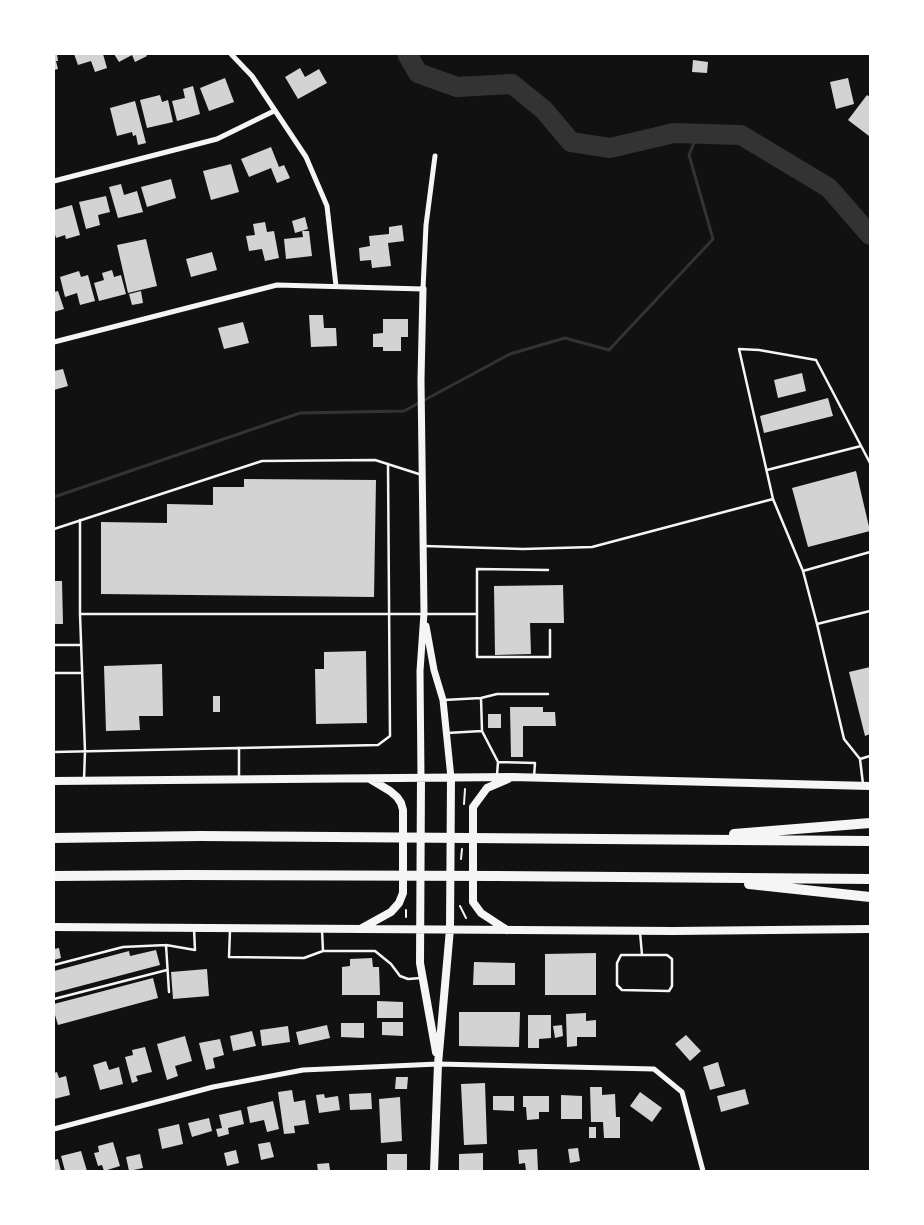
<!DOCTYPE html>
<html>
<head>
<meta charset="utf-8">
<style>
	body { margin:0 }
	#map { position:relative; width:924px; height:1225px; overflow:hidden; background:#111; font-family:"Roboto Serif",serif }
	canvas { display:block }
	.frame { position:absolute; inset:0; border:55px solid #fff; pointer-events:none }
</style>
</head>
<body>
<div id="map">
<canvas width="924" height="1225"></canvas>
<div class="frame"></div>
</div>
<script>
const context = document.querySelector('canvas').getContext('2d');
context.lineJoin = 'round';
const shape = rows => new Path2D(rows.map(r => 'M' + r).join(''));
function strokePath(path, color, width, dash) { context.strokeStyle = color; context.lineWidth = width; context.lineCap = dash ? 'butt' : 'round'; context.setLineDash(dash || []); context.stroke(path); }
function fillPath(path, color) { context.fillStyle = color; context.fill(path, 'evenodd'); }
strokePath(shape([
	[54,497,300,413,404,411,510,354,565,338,609,350,713,239,689,155,698,133]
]), '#333', 3);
strokePath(shape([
	[407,54,418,73,457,87,512,84,544,110,571,142,610,148,674,133,741,135,829,188,870,235]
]), '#333', 20);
fillPath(shape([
	[54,54,57,54,58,61,56,61,58,69,54,70],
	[74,54,103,54,107,68,95,72,91,61,78,65],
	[114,54,146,54,147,56,135,62,132,55,119,62],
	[693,60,708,62,707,73,692,72],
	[300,68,305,77,319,69,327,83,298,99,285,77],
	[225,78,234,102,209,111,200,88],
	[848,78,854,104,836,109,830,82],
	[193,86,200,114,177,121,172,101,185,98,183,89],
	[160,95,162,102,168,100,173,122,147,128,140,100],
	[867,95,870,97,870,133,869,136,848,120],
	[135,101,146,143,138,145,136,135,133,136,132,132,117,136,110,108],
	[271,147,279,167,284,165,290,178,277,183,271,168,249,177,241,159],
	[231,164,239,192,211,200,203,171],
	[171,179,176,198,147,207,141,187],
	[121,184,124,195,137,191,143,212,118,218,109,187],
	[106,196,110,212,98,215,100,225,86,229,79,202],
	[72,205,80,235,66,239,65,235,56,238,54,231,54,210],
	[305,217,308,229,295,233,292,221],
	[265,222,267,232,274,231,279,258,265,261,262,249,249,251,246,236,255,235,253,224],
	[402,225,404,241,388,243,391,266,372,268,371,260,360,261,359,248,370,246,369,236,389,234,389,227],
	[302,231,309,231,312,256,286,259,284,239,303,237],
	[146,239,157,286,128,293,117,245],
	[212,252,217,270,191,277,186,259],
	[112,270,114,277,121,275,126,294,99,301,94,283,104,280,102,273],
	[79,271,81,277,88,275,95,301,80,305,77,293,65,297,60,277],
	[58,291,64,309,54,312,54,292],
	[141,291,143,303,132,305,129,294],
	[309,315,323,315,324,328,336,328,337,346,311,347],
	[383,319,408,319,408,337,401,337,401,351,383,351,383,347,373,347,373,334,383,333],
	[243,322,249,343,224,349,218,328],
	[63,369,68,386,54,390,54,371],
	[802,373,806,391,778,398,774,380],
	[828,398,833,416,764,433,760,416],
	[856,471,870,531,808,547,792,488],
	[244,479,376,480,374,597,101,594,101,522,167,523,167,504,213,505,213,487,244,487],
	[54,581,62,581,63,624,54,624],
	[563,585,564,623,530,623,531,654,495,655,494,586],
	[366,651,367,723,316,724,315,669,324,669,324,652],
	[162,664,163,716,139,716,140,730,106,731,104,666],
	[870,667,870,734,865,736,849,672],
	[213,696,220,696,220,712,213,712],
	[510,707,543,707,543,712,555,712,556,726,523,726,523,757,511,757],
	[488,714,501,714,501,728,488,728],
	[59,948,61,958,54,960,54,949],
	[156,950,160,965,54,993,54,971,129,951,130,956],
	[596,953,596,995,545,995,545,954],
	[372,958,373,967,379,967,380,995,342,995,342,967,350,966,350,959],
	[474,962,515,963,515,985,473,985],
	[207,969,209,996,173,999,171,972],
	[153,978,158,998,58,1025,55,1015,54,1015,54,1004],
	[377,1001,403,1002,403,1018,377,1018],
	[459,1012,520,1012,519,1047,459,1046],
	[586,1013,586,1021,596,1020,596,1037,577,1037,577,1046,567,1047,566,1014],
	[528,1015,551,1015,551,1038,539,1039,539,1048,528,1048],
	[382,1022,403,1022,403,1036,382,1035],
	[341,1023,364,1023,364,1038,341,1037],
	[327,1025,330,1038,299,1045,296,1032],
	[562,1025,563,1036,555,1038,553,1026],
	[288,1026,290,1042,262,1046,260,1030],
	[252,1031,256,1046,233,1051,230,1036],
	[686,1035,701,1051,690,1061,675,1044],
	[185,1036,192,1061,175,1066,178,1076,167,1080,157,1044],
	[220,1039,224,1055,213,1058,215,1068,206,1070,199,1043],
	[145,1047,152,1072,136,1076,138,1081,132,1083,125,1057,133,1055,132,1050],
	[106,1061,109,1070,119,1067,123,1084,100,1090,93,1065],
	[718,1062,725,1086,710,1090,703,1067],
	[57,1072,59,1078,66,1076,70,1095,54,1099,54,1073],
	[396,1077,408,1077,407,1089,395,1089],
	[485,1083,487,1144,464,1145,461,1084],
	[590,1087,602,1087,602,1095,615,1094,616,1117,620,1117,620,1138,604,1138,603,1122,591,1122],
	[745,1089,749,1104,721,1112,717,1096],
	[292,1090,294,1102,305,1100,309,1124,294,1126,295,1133,284,1134,278,1092],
	[640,1092,662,1108,652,1122,630,1106],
	[371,1093,372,1109,350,1110,349,1094],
	[324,1094,325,1098,338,1096,340,1110,319,1113,316,1095],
	[561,1095,582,1096,582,1119,561,1119],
	[493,1096,514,1096,514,1111,493,1110],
	[523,1096,549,1096,549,1112,539,1112,539,1119,527,1120,526,1107,523,1107],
	[400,1097,402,1141,381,1143,379,1099],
	[273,1101,279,1129,267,1132,264,1120,250,1123,247,1107],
	[241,1110,244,1124,228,1128,229,1134,218,1137,216,1129,222,1128,219,1115],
	[209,1118,212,1131,192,1137,188,1123],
	[179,1124,183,1144,162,1149,158,1129],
	[589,1127,596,1127,596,1138,589,1138],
	[113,1142,120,1166,104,1171,102,1165,98,1166,94,1153,99,1152,98,1146],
	[270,1142,274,1157,261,1160,258,1144],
	[578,1148,580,1161,570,1163,568,1149],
	[537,1149,538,1171,526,1171,525,1163,519,1164,518,1150],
	[236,1150,239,1163,227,1166,224,1153],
	[81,1151,87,1171,65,1171,61,1156],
	[483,1153,483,1171,459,1171,459,1154],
	[140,1154,143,1168,129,1171,126,1157],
	[387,1154,407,1154,407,1171,387,1171],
	[58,1159,61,1171,54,1171,54,1160],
	[329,1163,330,1170,318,1171,317,1164]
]), '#d3d3d3');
strokePath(shape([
	[464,804,465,789],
	[461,859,462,849],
	[460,906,466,918],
	[406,917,406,910]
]), '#f5f5f5', 2);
strokePath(shape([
	[767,470,861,446],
	[773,499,739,349,759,350,816,360,870,463],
	[80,520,80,614,476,614],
	[54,529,262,461,375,460,422,475],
	[424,546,523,549,592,547,773,499,803,571],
	[548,570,477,569,477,657,550,657,550,630],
	[80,614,85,751,84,780],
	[817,624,803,571,870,552],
	[54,645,81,645],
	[54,673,82,673],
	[481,698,497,694,548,694],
	[444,700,481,698,482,731,447,733],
	[482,731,498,762],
	[54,752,378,745,390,736,388,464],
	[860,759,844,739,817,624,870,611],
	[497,775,498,762,535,763,534,777],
	[239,778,239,748],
	[863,784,860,759,870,756],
	[230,930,229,957,304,958,323,951,375,951,391,964,400,976,408,979,421,978],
	[322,930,323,951],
	[640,932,642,955,621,955,617,963,617,985,622,990,669,991,672,986,672,959,667,955,642,955],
	[166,945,169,992],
	[54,965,123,947,166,945,195,950,194,929],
	[54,999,167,970]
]), '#f5f5f5', 2.5);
strokePath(shape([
	[231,54,252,76,306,157,327,206,336,286],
	[54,181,217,139,274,111],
	[54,342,277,285,423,289,426,225,435,156],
	[54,1129,213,1087,303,1070,438,1064,654,1069,682,1092,703,1171]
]), '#f5f5f5', 5);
strokePath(shape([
	[426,626,434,670,443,700,451,778],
	[421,778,420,671,424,613,421,380,423,289]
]), '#f5f5f5', 7);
strokePath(shape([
	[421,778,420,963,436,1052],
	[54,781,512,777,870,786],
	[54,927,673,931,870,929],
	[362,928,391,912,399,903,403,893,403,810,401,803,397,797,390,791,370,779],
	[507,930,481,913,473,902,473,807,487,788,508,779],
	[434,1171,438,1064,450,929,451,778]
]), '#f5f5f5', 8);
strokePath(shape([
	[734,834,870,823],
	[54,838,200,836,870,841],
	[54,876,186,875,497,876,870,879],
	[749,884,870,897]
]), '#f5f5f5', 10);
</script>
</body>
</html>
